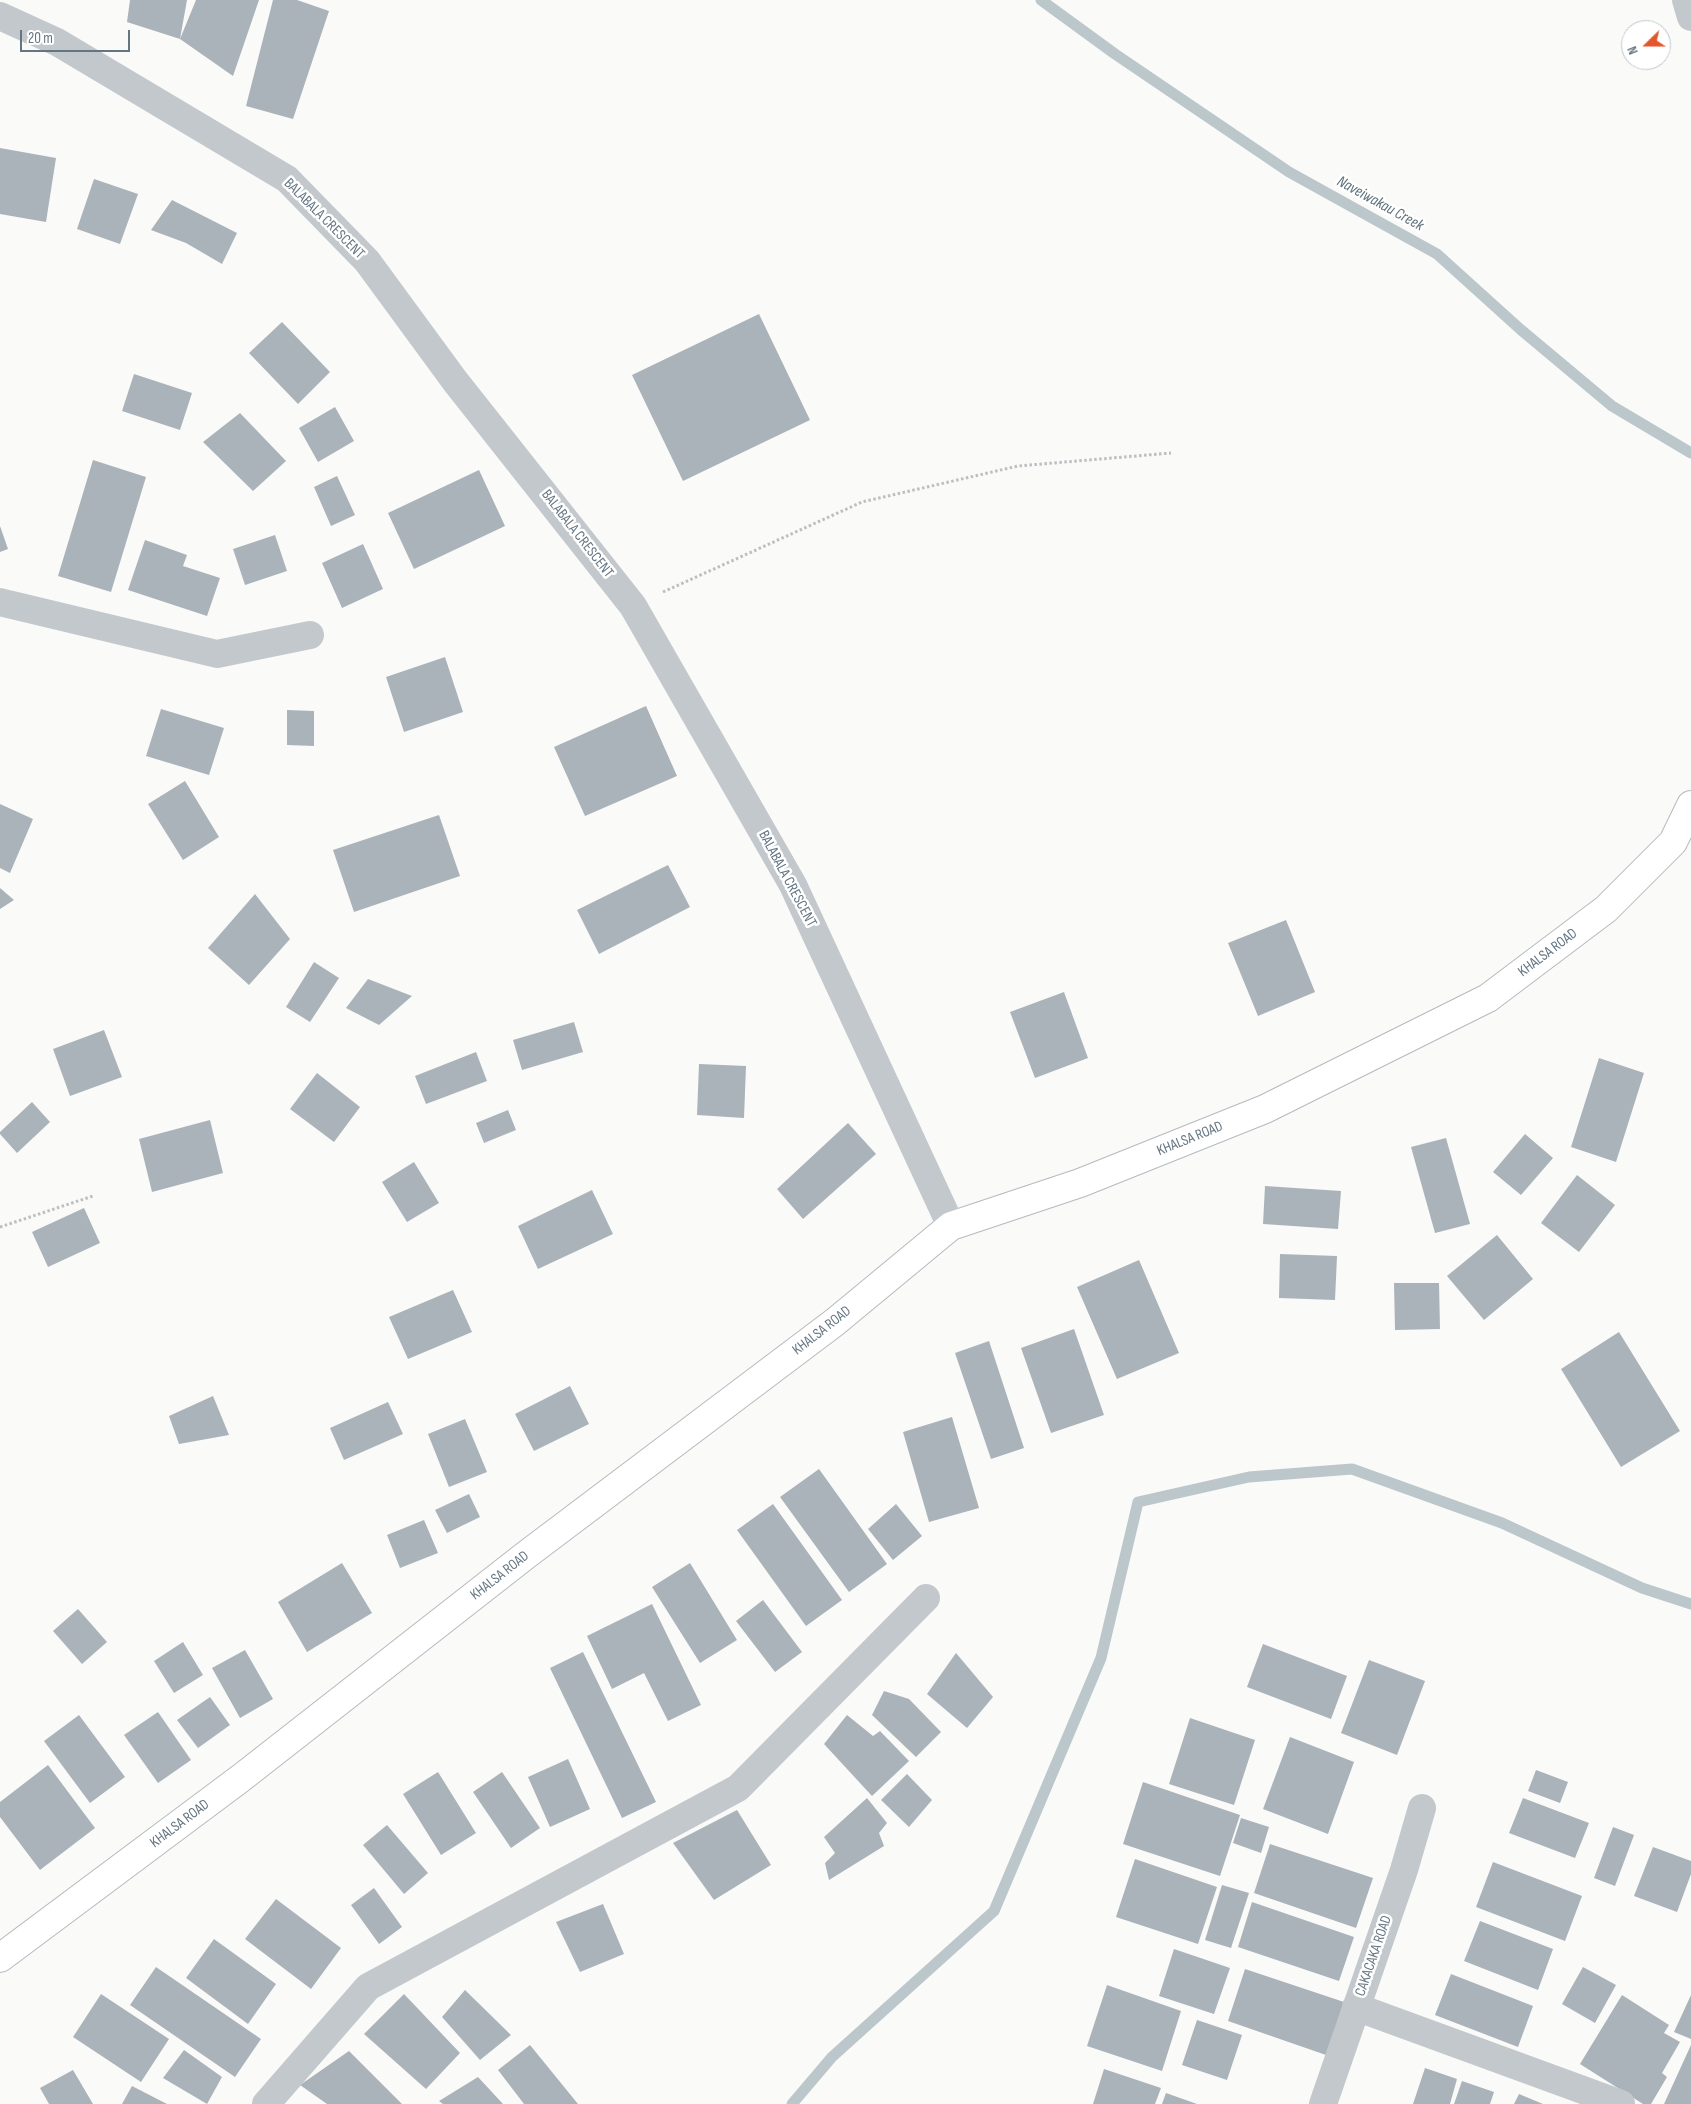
<!DOCTYPE html>
<html>
<head>
<meta charset="utf-8">
<style>
	body { margin:0 }
	#map { position:relative; width:1691px; height:2104px; overflow:hidden; background:#fafaf8; font-family:"Sofia Sans Condensed",sans-serif }
	canvas { display:block }
	.north { position:absolute; left:1621px; top:20px; width:50px; height:50px; box-sizing:border-box; background:#fff; border:1px solid #c1c8cd; border-radius:50%; rotate:248deg; font-size:14px; font-weight:700; line-height:20px; text-align:center; color:#657683 }
	.north::after { content:''; display:block; margin:auto; width:18px; height:22px; background:#e4572e; clip-path:polygon(50% 0,100% 100%,50% 72%,0 100%) }
	.scale { position:absolute; left:20px; top:30px; width:110px; height:22px; box-sizing:border-box; border:2px solid #657683; border-top:0; padding-left:6px; font-size:15px; line-height:18px; white-space:nowrap; color:#657683; -webkit-text-stroke:4px #fff; paint-order:stroke }
</style>
</head>
<body>
<div id="map">
<canvas width="1691" height="2104"></canvas>
<div class="north">N</div>
<div class="scale">20 m</div>
</div>
<script>
const context = document.querySelector('canvas').getContext('2d');
context.lineJoin = 'round';
const shape = rows => new Path2D(rows.map(r => 'M' + r).join(''));
function strokePath(path, color, width, dash) { context.strokeStyle = color; context.lineWidth = width; context.lineCap = dash ? 'butt' : 'round'; context.setLineDash(dash || []); context.stroke(path); }
function fillPath(path, color) { context.fillStyle = color; context.fill(path, 'evenodd'); }
function label(font, color, halo, rows, align = 'center') {
  context.font = font + ' "Sofia Sans Condensed",sans-serif'; context.lineWidth = 5; context.setLineDash([]); context.textBaseline = 'middle'; context.strokeStyle = halo; context.fillStyle = color; for (const [text, x, y, turn = 0] of rows) {
    context.save(); context.translate(x, y); context.rotate((+turn || 0) * Math.PI / 180); context.textAlign = isNaN(turn) ? turn : align; if (halo) context.strokeText(text, 0, 0); context.fillText(text, 0, 0); context.restore();
  }
}
strokePath(shape([
	[1041,0,1115,54,1289,172,1437,254,1520,329,1612,406,1691,453],
	[792,2104,832,2057,994,1911,1101,1658,1138,1502,1249,1477,1352,1469,1502,1523,1642,1588,1691,1604]
]), '#bbc7cb', 11);
fillPath(shape([
	[130,0,187,0,180,39,196,0,259,0,233,76,180,39,127,22],
	[273,0,297,0,329,11,293,119,246,106],
	[0,148,56,158,46,222,0,214],
	[94,179,138,194,120,244,77,229],
	[172,200,237,233,222,264,186,243,151,230],
	[759,314,810,420,683,481,632,375],
	[282,322,330,372,298,404,249,353],
	[134,374,192,393,180,430,122,411],
	[335,407,354,441,318,462,299,428],
	[240,413,286,461,253,491,203,442],
	[93,460,146,477,111,592,58,576],
	[479,470,505,526,414,569,388,513],
	[337,476,355,515,331,526,314,487],
	[0,526,8,549,0,552],
	[275,535,287,571,245,585,233,549],
	[145,540,187,555,183,566,220,578,207,616,128,590],
	[363,544,383,589,342,608,322,563],
	[445,657,463,712,404,732,386,677],
	[646,706,677,776,585,816,554,747],
	[161,709,224,728,209,775,146,756],
	[287,710,314,711,314,746,287,745],
	[185,781,219,837,183,860,148,804],
	[0,804,33,819,10,873,0,868],
	[439,815,460,876,354,912,333,850],
	[668,865,690,907,599,954,577,910],
	[0,888,14,900,0,909],
	[255,894,290,939,249,985,208,948],
	[1286,920,1315,992,1258,1016,1228,943],
	[314,962,339,978,310,1022,286,1007],
	[368,979,412,996,379,1025,346,1008],
	[1064,992,1088,1058,1035,1078,1010,1012],
	[574,1022,583,1052,522,1070,513,1040],
	[104,1030,122,1077,70,1096,53,1049],
	[476,1052,487,1081,426,1104,415,1076],
	[1599,1058,1644,1073,1616,1162,1571,1147],
	[699,1064,746,1066,744,1118,697,1115],
	[317,1073,360,1107,334,1142,290,1109],
	[32,1102,50,1122,17,1153,0,1134,0,1132],
	[508,1110,516,1130,484,1143,476,1123],
	[210,1120,223,1173,152,1192,139,1139],
	[848,1123,876,1154,803,1219,777,1189],
	[1525,1134,1553,1158,1521,1195,1493,1172],
	[1446,1138,1470,1224,1435,1233,1411,1147],
	[414,1162,439,1203,407,1222,382,1182],
	[1577,1175,1615,1205,1579,1252,1541,1223],
	[1265,1186,1341,1191,1338,1229,1263,1224],
	[592,1190,613,1234,538,1269,518,1226],
	[84,1208,100,1243,48,1267,32,1232],
	[1497,1235,1533,1279,1484,1320,1447,1276],
	[1280,1254,1337,1256,1335,1300,1279,1298],
	[1139,1260,1179,1353,1117,1379,1077,1287],
	[1394,1283,1439,1283,1440,1329,1395,1330],
	[453,1290,472,1332,408,1359,389,1317],
	[1074,1329,1104,1415,1051,1433,1021,1348],
	[1619,1332,1680,1431,1621,1467,1561,1369],
	[989,1341,1024,1448,991,1459,955,1353],
	[570,1386,589,1424,534,1451,515,1414],
	[213,1396,229,1435,179,1444,169,1416],
	[388,1402,403,1434,344,1460,330,1428],
	[952,1417,979,1508,929,1522,903,1432],
	[465,1419,487,1472,449,1487,428,1434],
	[819,1469,887,1564,849,1592,780,1497],
	[469,1494,480,1517,447,1533,435,1510],
	[773,1504,842,1600,806,1626,737,1530],
	[896,1504,922,1536,893,1560,868,1529],
	[424,1520,438,1553,400,1568,387,1535],
	[342,1563,372,1613,307,1652,278,1602],
	[690,1563,737,1640,700,1663,652,1587],
	[763,1600,802,1652,775,1672,736,1621],
	[652,1604,701,1705,668,1721,644,1673,612,1689,587,1636],
	[78,1609,107,1642,82,1664,53,1631],
	[183,1642,203,1675,174,1693,154,1661],
	[1263,1644,1347,1676,1331,1719,1247,1687],
	[245,1650,273,1699,240,1718,212,1668],
	[583,1652,656,1802,622,1818,550,1668],
	[956,1653,993,1697,967,1728,927,1694],
	[1369,1660,1425,1681,1397,1755,1341,1733],
	[884,1691,909,1699,941,1732,916,1757,872,1715],
	[210,1697,230,1725,198,1748,177,1720],
	[158,1712,191,1760,158,1783,124,1735],
	[79,1715,125,1777,90,1803,44,1741],
	[847,1715,873,1736,880,1731,909,1761,872,1796,824,1744],
	[1190,1718,1255,1740,1234,1805,1169,1784],
	[1290,1737,1354,1762,1328,1834,1263,1809],
	[568,1759,590,1809,550,1827,528,1777],
	[48,1765,95,1828,40,1870,0,1817,0,1802],
	[1536,1770,1568,1782,1560,1803,1528,1791],
	[438,1772,476,1833,441,1855,403,1794],
	[502,1772,540,1828,511,1848,473,1792],
	[907,1774,932,1800,909,1827,881,1800],
	[1143,1782,1240,1815,1220,1876,1123,1844],
	[867,1798,887,1823,879,1833,884,1846,829,1880,825,1863,835,1853,824,1837],
	[1523,1798,1589,1823,1575,1858,1509,1833],
	[737,1810,771,1865,714,1900,673,1843],
	[1241,1818,1269,1827,1261,1853,1233,1843],
	[387,1825,428,1873,404,1894,363,1845],
	[1613,1827,1634,1835,1615,1886,1594,1878],
	[1270,1844,1373,1878,1356,1928,1254,1893],
	[1653,1847,1691,1861,1691,1874,1677,1912,1634,1896],
	[1135,1859,1217,1887,1198,1944,1116,1917],
	[1493,1862,1582,1896,1565,1941,1476,1907],
	[1222,1885,1249,1893,1231,1948,1205,1940],
	[374,1888,402,1927,379,1944,351,1905],
	[276,1899,341,1948,311,1989,245,1939],
	[1252,1902,1354,1937,1339,1981,1238,1947],
	[603,1904,624,1954,580,1972,556,1922],
	[1480,1921,1553,1949,1538,1990,1464,1961],
	[214,1939,276,1984,248,2024,186,1978],
	[1174,1949,1230,1968,1214,2014,1159,1996],
	[156,1967,261,2039,235,2077,130,2005],
	[1583,1967,1616,1985,1595,2023,1562,2004],
	[1245,1969,1344,2002,1326,2055,1228,2021],
	[1451,1974,1533,2006,1518,2047,1435,2015],
	[1107,1985,1181,2011,1162,2071,1087,2046],
	[465,1990,511,2035,480,2060,442,2017],
	[101,1994,169,2039,141,2082,73,2037],
	[404,1994,460,2053,426,2089,364,2034],
	[1622,1995,1669,2025,1664,2033,1680,2042,1662,2073,1667,2077,1651,2104,1643,2104,1580,2064],
	[1691,1995,1691,2039,1674,2032],
	[1197,2020,1242,2035,1227,2080,1182,2065],
	[530,2045,578,2104,524,2104,498,2070],
	[1691,2045,1691,2104,1664,2104],
	[184,2050,222,2077,207,2104,163,2078],
	[349,2051,402,2104,327,2104,300,2085],
	[1425,2068,1457,2079,1450,2104,1413,2104],
	[1104,2069,1161,2088,1155,2104,1093,2104],
	[73,2070,93,2104,49,2104,40,2088],
	[478,2077,503,2104,443,2104,439,2101],
	[1462,2081,1494,2092,1490,2104,1454,2104],
	[132,2086,167,2104,122,2104],
	[1166,2093,1197,2104,1162,2104],
	[1519,2094,1543,2104,1514,2104]
]), '#aab3b9');
const major = shape([
	[0,1958,241,1778,526,1555,835,1322,951,1226,1080,1183,1265,1109,1488,998,1606,909,1673,842,1691,805]
]);
strokePath(major, '#b5babe', 30);
strokePath(shape([
	[663,592,862,502,1018,466,1171,453],
	[0,1227,93,1196]
]), '#bbbfc2', 3, [2.5, 2.5]);
strokePath(shape([
	[1686,0,1691,17],
	[0,16,57,42,287,179,367,261,455,381,633,606,793,885,951,1226],
	[0,602,217,654,310,635],
	[1356,2007,1621,2104],
	[266,2104,368,1987,738,1788,926,1598],
	[1323,2104,1404,1870,1422,1808]
]), '#c3c8cc', 28);
strokePath(major, '#fff', 28);
label('15px', '#657683', '#fff', [
	["BALABALA CRESCENT",324,219,45],
	["BALABALA CRESCENT",577,534,52],
	["BALABALA CRESCENT",787,879,62],
	["KHALSA ROAD",1548,953,-37],
	["KHALSA ROAD",1190,1139,-22],
	["KHALSA ROAD",822,1331,-38],
	["KHALSA ROAD",500,1576,-38],
	["KHALSA ROAD",180,1824,-37],
	["CAKACAKA ROAD",1374,1956,-71]
]);
label('italic 16px', '#60757c', '#fff', [
	["Naveiwakau Creek",1380,204,29]
]);
</script>
</body>
</html>
